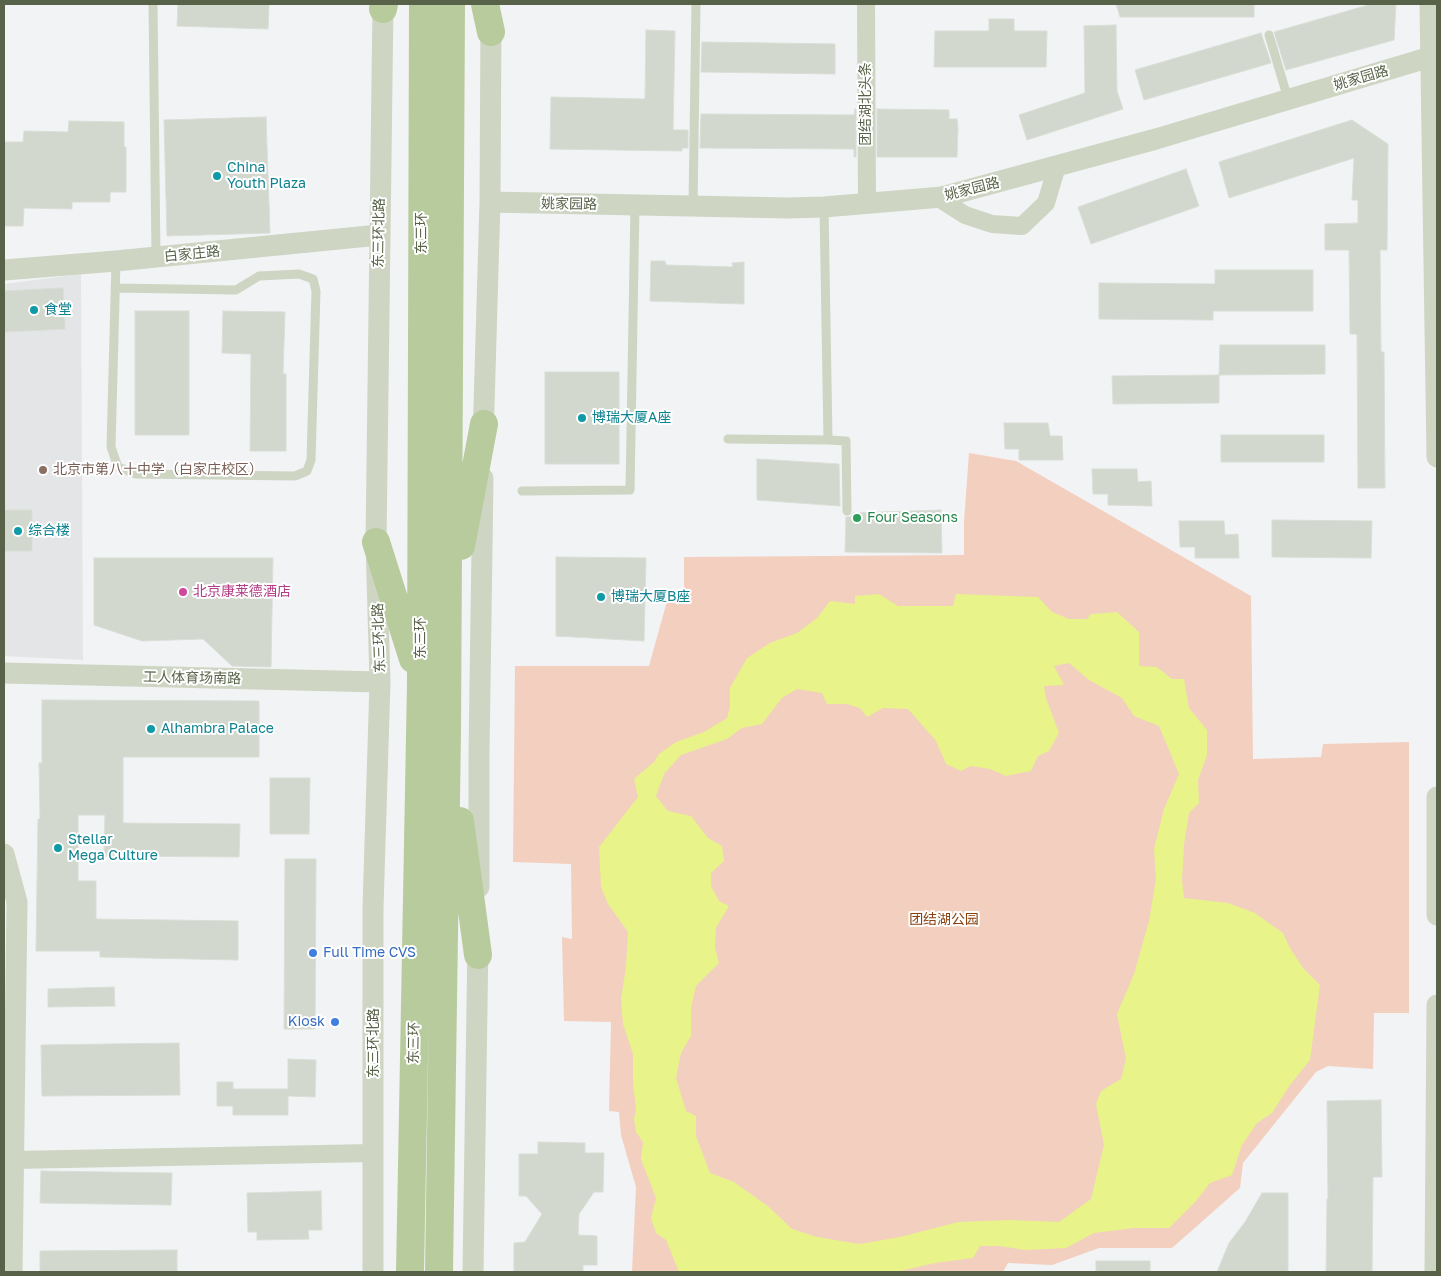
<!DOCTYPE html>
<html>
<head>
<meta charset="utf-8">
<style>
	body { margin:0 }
	#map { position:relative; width:1441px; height:1276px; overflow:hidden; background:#f2f3f5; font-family:"Golos Text",sans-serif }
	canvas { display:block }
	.frame { position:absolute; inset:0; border:5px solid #586248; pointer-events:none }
</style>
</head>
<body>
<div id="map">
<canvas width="1441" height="1276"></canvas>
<div class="frame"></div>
</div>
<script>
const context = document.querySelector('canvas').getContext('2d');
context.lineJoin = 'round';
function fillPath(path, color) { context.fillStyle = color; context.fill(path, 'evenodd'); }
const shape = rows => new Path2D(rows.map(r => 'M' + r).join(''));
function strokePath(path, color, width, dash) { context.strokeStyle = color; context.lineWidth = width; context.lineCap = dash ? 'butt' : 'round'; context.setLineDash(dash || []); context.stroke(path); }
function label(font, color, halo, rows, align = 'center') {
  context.font = font + ' "Golos Text","Noto Sans SC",sans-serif'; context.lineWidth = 4; context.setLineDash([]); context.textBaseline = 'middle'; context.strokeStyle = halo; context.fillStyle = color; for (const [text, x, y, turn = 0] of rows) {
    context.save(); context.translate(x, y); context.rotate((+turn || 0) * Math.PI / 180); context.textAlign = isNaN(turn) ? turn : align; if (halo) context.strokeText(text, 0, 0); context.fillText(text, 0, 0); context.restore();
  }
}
fillPath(shape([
	[81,274,83,660,4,656,4,284]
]), '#e3e5e6');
fillPath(shape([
	[969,453,1016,461,1251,596,1253,759,1321,757,1323,744,1409,742,1409,1013,1374,1013,1373,1069,1328,1066,1316,1072,1243,1163,1240,1188,1172,1248,1099,1248,1052,1265,1008,1263,1003,1272,632,1272,636,1187,621,1135,619,1112,609,1111,611,1022,564,1021,562,937,572,939,571,864,513,862,515,666,649,666,669,594,684,590,684,557,964,555,964,522]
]), '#f3cfc0');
fillPath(shape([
	[879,594,898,606,953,606,956,594,1038,597,1052,612,1069,619,1087,619,1091,614,1117,612,1139,632,1139,666,1157,667,1172,679,1184,679,1189,708,1207,730,1207,755,1198,780,1199,803,1189,813,1184,845,1182,880,1184,898,1228,903,1255,913,1283,933,1290,948,1303,968,1320,985,1310,1060,1290,1085,1272,1113,1257,1123,1242,1145,1232,1175,1210,1183,1196,1201,1169,1228,1134,1228,1094,1233,1066,1248,1025,1250,1000,1246,980,1246,973,1258,935,1263,896,1272,679,1272,666,1240,656,1233,651,1218,656,1198,641,1159,643,1142,636,1132,634,1119,636,1109,633,1084,633,1054,623,1024,621,999,626,967,628,932,608,904,601,887,599,847,638,797,634,779,654,762,659,754,676,742,704,732,727,718,730,707,730,688,747,658,770,643,797,633,817,618,830,601,855,604,855,596],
	[1069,663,1089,680,1122,698,1134,716,1159,726,1179,774,1164,809,1154,849,1156,879,1149,921,1134,974,1117,1014,1126,1059,1121,1079,1101,1091,1096,1104,1104,1145,1091,1199,1059,1222,1010,1220,958,1222,900,1237,859,1244,817,1237,792,1229,769,1207,734,1182,710,1173,696,1136,696,1116,686,1111,676,1078,681,1053,691,1036,691,1008,696,986,719,963,715,948,716,928,729,906,719,901,711,886,711,873,724,861,722,846,708,838,691,816,668,811,656,796,664,774,681,755,727,739,742,728,762,724,782,698,797,689,822,693,827,704,847,704,860,708,867,717,883,708,908,709,936,741,946,764,961,771,971,766,990,769,1006,776,1031,771,1038,756,1049,751,1059,733,1046,698,1044,686,1064,685,1054,666]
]), '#e8f38a');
const building = shape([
	[178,4,269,4,268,29,177,26,178,4],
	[1116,4,1254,4,1254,17,1120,17,1116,4],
	[1372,4,1396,4,1394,40,1286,70,1274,32,1372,4],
	[989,19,1014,19,1014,31,1047,31,1046,67,934,67,935,31,989,31,989,19],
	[1116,25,1117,91,1123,109,1027,140,1019,115,1085,93,1084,26,1116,25],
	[646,30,675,31,673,130,688,130,688,148,682,148,682,151,550,149,551,97,645,99,646,30],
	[1261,33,1271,63,1144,100,1135,70,1261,33],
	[702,42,835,44,835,74,701,72,702,42],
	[855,109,856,109,856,157,854,157,854,149,700,148,701,114,854,115,855,109],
	[877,109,949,110,949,119,957,119,958,128,957,157,877,157,877,109],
	[266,117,270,233,167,236,164,120,266,117],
	[1352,120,1388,144,1387,250,1380,250,1381,352,1384,352,1385,488,1358,488,1357,334,1350,334,1349,250,1325,250,1325,224,1358,223,1358,200,1352,200,1354,158,1229,198,1219,162,1352,120],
	[69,121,124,122,124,147,126,147,126,192,110,192,110,202,72,202,72,209,24,208,23,226,4,226,4,142,23,142,24,131,68,132,69,121],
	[1186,169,1199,206,1091,244,1078,207,1186,169],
	[651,261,665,261,666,265,733,267,732,263,744,262,744,304,650,301,651,261],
	[1215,270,1313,270,1313,311,1213,311,1213,320,1099,319,1099,283,1215,284,1215,270],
	[63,288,65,329,4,332,4,291,63,288],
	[135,311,189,311,189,435,135,435,135,311],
	[223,311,285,312,283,374,286,374,286,451,250,451,251,354,222,353,223,311],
	[1220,345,1325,345,1325,374,1219,375,1220,345],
	[545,372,619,372,619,464,545,464,545,372],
	[1219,375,1219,403,1113,404,1112,376,1219,375],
	[1004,423,1048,423,1050,436,1062,436,1063,460,1019,460,1019,449,1005,449,1004,423],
	[1221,435,1324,435,1324,462,1221,462,1221,435],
	[757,459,839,464,840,506,757,500,757,459],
	[1092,469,1137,469,1138,482,1151,481,1152,506,1108,505,1108,494,1093,494,1092,469],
	[4,510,32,510,32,551,4,551,4,510],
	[941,510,942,553,845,552,846,517,850,517,853,513,941,510],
	[1272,520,1372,521,1371,558,1272,557,1272,520],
	[1179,521,1224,521,1225,535,1238,534,1239,558,1195,558,1195,547,1180,547,1179,521],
	[556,557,646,558,644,641,556,636,556,557],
	[94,558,273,558,271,667,232,666,203,639,142,641,94,625,94,558],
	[42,700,259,701,259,757,123,757,123,823,240,824,239,857,104,856,105,815,78,815,78,881,96,881,96,919,238,921,238,960,100,957,100,951,36,951,38,819,40,819,39,763,42,763,42,700],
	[270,778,310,778,309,834,270,834,270,778],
	[285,859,316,859,315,1029,284,1029,285,859],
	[114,987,115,1006,48,1007,48,989,114,987],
	[179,1043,180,1095,42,1096,41,1045,179,1043],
	[288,1059,316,1060,315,1097,288,1096,288,1115,233,1115,233,1106,217,1106,217,1082,233,1082,233,1089,288,1089,288,1059],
	[1381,1100,1382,1177,1373,1177,1372,1272,1326,1272,1327,1199,1328,1199,1327,1101,1381,1100],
	[538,1142,585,1143,585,1153,604,1153,603,1192,594,1192,579,1214,578,1235,597,1236,597,1265,583,1265,583,1272,514,1272,514,1243,525,1242,542,1214,526,1196,519,1196,519,1154,538,1154,538,1142],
	[41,1171,172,1173,171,1205,40,1203,41,1171],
	[321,1191,322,1230,308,1230,309,1239,257,1240,257,1232,248,1232,247,1193,321,1191],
	[1262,1193,1288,1193,1288,1272,1217,1272,1229,1243,1245,1222,1262,1193],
	[177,1250,177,1272,40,1272,40,1251,177,1250],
	[1096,1261,1150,1261,1150,1272,1096,1272,1096,1261]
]);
fillPath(building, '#d2d8ce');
strokePath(building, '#d9ded6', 1);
strokePath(shape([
	[153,4,156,257],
	[1269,35,1288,99],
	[693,206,696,4],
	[115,288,236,290,259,276,299,274,313,279,316,291,311,460,307,471,295,476,136,474,118,467,111,447,116,261],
	[728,439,828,440,824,207],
	[828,440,846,441,847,511],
	[522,491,630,490,635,205]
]), '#ced5c3', 9);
strokePath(shape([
	[866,4,867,204],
	[937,197,965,215,992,224,1022,226,1046,203,1057,166],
	[14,1160,373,1153]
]), '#ced5c3', 18);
strokePath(shape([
	[1430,4,1437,457],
	[490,202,788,208,824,207,942,197,1156,139,1437,55],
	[4,270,116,261,379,235],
	[483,440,490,202,491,18],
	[4,673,380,682],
	[1437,797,1437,915],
	[4,854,17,902,12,1272],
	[479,887,479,754,483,478],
	[373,1272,373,908,380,682,376,542,383,4],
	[473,1272,478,940],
	[1435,1272,1437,1005]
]), '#ced5c3', 21);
strokePath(shape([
	[485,4,491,32],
	[383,9,384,4],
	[376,542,413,659],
	[461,546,484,424],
	[460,821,478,955],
	[410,1272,421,683,423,4],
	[439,1272,447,731,451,4]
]), '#b8cb9c', 28);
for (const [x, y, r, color] of [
	[217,176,5,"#0f9aa8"],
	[34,310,5,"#0f9aa8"],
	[582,418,5,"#0f9aa8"],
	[43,470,5,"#8d6e63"],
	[857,518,5,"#2e9e5b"],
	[18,531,5,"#0f9aa8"],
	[183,592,5,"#d1479c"],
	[601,597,5,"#0f9aa8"],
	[151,729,5,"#0f9aa8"],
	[58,848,5,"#0f9aa8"],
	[313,953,5,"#3f7fe0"],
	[335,1022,5,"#3f7fe0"]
]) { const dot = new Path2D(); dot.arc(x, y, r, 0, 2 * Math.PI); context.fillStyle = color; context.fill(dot); strokePath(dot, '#fff', 2); }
label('14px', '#586248', '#fff', [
	["姚家园路",1361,78,-16],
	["团结湖北头条",866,104,-90],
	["姚家园路",972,189,-14],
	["姚家园路",569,204,1],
	["东三环北路",379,233,-89],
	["东三环",422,233,-90],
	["白家庄路",192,254,-6],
	["东三环北路",379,638,-92],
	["东三环",421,638,-90],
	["工人体育场南路",192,678,1],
	["东三环北路",374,1043,-90],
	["东三环",414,1043,-89]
]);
label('14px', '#0d838f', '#fff', [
	["China",227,168],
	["Youth Plaza",227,184],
	["食堂",44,310],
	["博瑞大厦A座",592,418],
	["综合楼",28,531],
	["博瑞大厦B座",611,597],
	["Alhambra Palace",161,729],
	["Stellar",68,840],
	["Mega Culture",68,856]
], 'left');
label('14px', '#785e54', '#fff', [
	["北京市第八十中学（白家庄校区）",53,470]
], 'left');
label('14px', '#27864d', '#fff', [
	["Four Seasons",867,518]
], 'left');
label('14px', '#b23c85', '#fff', [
	["北京康莱德酒店",193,592]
], 'left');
label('14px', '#8b4211', '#fff', [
	["团结湖公园",944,920]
]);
label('14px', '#366cbe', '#fff', [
	["Full Time CVS",323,953],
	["Kiosk",325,1022,"right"]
], 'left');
</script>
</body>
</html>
